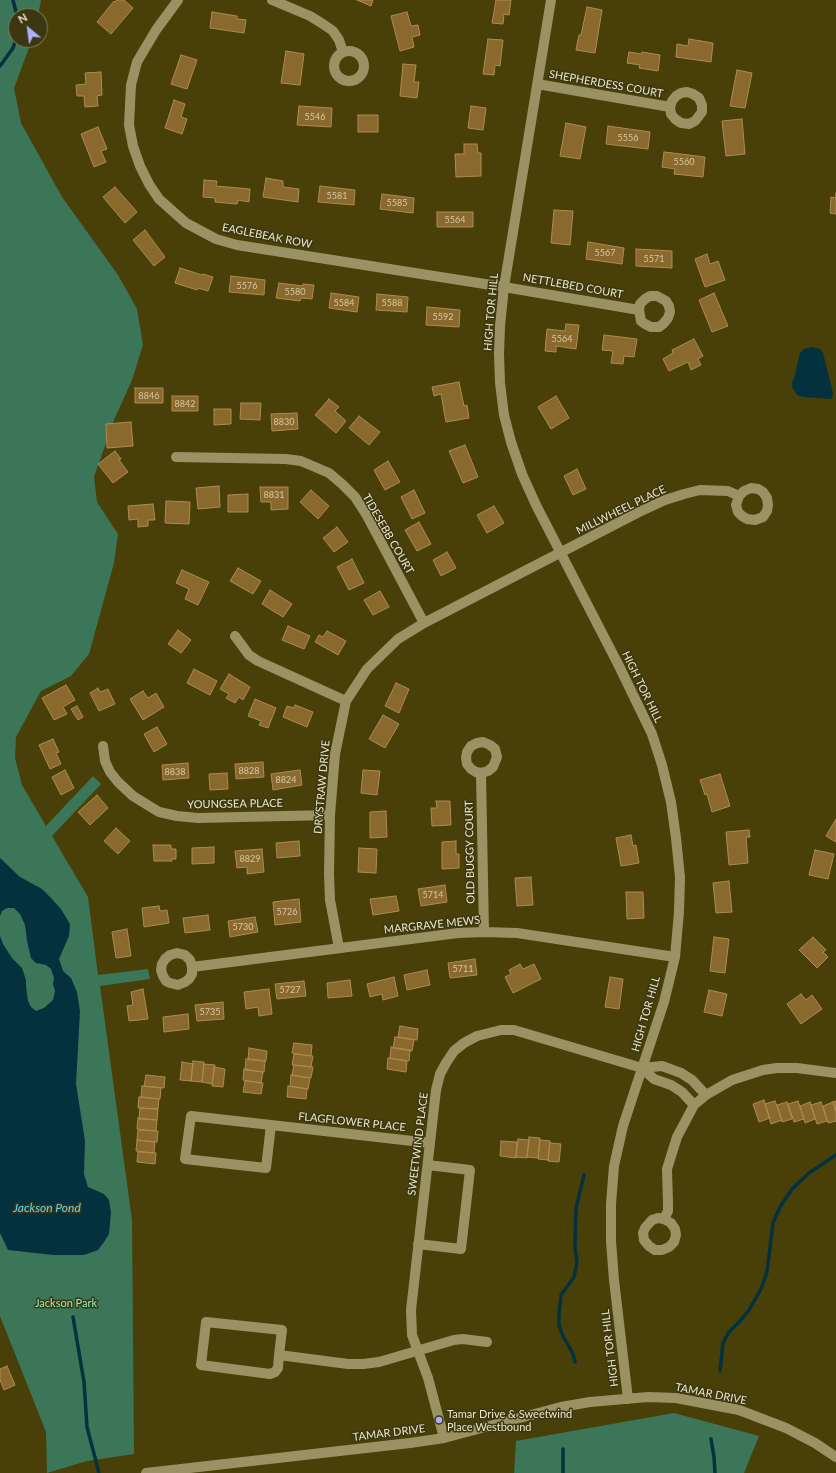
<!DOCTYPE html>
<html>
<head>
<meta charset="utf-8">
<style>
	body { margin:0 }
	#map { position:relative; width:836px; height:1473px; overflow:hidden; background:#484008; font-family:Lato,sans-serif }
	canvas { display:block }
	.north { position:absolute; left:8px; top:8px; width:40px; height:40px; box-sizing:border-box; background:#3c3612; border:1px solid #827d5a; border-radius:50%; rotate:331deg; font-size:11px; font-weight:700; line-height:16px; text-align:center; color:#ece7c5 }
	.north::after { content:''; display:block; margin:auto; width:14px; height:18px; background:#a9b0fc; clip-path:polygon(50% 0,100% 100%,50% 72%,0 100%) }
</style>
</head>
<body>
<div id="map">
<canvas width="836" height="1473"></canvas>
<div class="north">N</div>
</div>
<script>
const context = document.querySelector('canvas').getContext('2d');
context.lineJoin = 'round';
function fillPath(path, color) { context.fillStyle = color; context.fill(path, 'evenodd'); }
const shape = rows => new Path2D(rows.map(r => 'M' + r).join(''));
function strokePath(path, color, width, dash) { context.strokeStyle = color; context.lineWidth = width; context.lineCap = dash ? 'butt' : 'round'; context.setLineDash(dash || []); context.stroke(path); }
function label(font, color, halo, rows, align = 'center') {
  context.font = font + ' Lato,sans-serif'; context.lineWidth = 3; context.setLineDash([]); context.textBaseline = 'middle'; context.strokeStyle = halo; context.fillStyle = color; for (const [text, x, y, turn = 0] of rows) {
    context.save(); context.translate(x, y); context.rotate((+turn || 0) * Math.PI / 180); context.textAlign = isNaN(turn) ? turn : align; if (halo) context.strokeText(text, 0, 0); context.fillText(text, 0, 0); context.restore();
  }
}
fillPath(shape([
	[0,0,41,0,38,16,16,16,16,40,32,40,14,88,21,123,62,197,118,275,137,309,143,345,132,380,114,420,94,477,97,502,118,534,114,563,89,654,71,676,41,691,16,737,15,758,22,785,46,826,93,776,101,784,52,836,88,897,98,975,148,969,150,979,100,986,132,1220,134,1454,87,1461,47,1473,46,1432,0,1316],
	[674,1413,759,1436,744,1473,514,1473,516,1441]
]), '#3c7658');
fillPath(shape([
	[811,347,820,349,823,353,833,393,832,399,803,397,797,395,792,387,792,382,794,379,800,353,804,349],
	[0,858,20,877,42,889,50,897,61,909,70,924,69,936,59,959,63,971,71,978,77,992,80,1011,76,1084,85,1141,84,1174,88,1187,104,1194,109,1200,111,1212,109,1234,104,1242,98,1250,84,1255,53,1255,8,1250,0,1233,0,936,3,944,12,958,22,968,26,980,26,986,28,1001,31,1007,36,1011,44,1008,53,1000,55,991,53,984,54,978,51,969,46,965,36,963,31,958,27,941,25,925,20,914,14,908,7,908,2,911,0,916]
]), '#03323e');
strokePath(shape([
	[13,0,17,16],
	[0,66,13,48,16,39],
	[73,1317,84,1382,87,1427,99,1473],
	[575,1362,573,1354,563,1336,559,1325,559,1315,561,1295,574,1277,577,1262,575,1247,576,1208,584,1175],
	[720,1371,723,1343,729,1332,740,1321,749,1310,761,1289,767,1272,773,1223,780,1207,792,1189,809,1173,836,1155],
	[711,1439,714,1457,715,1473],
	[563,1449,563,1473]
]), '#03323e', 3.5);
const building = shape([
	[117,0,124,0,133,8,111,34,97,22,114,1,115,2,117,0],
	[357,0,373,0,371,6,357,0],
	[496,0,511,0,509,15,504,14,503,24,492,23,496,0],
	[587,7,602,10,595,53,576,50,579,35,581,35,587,7],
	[212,12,237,16,237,19,246,20,244,33,210,28,212,12],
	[407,12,411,26,418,25,420,35,412,37,414,47,400,51,391,16,407,12],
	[488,39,503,40,500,66,495,65,494,75,483,74,488,39],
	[689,39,713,43,711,62,676,57,677,44,688,46,689,39],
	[286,51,304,54,300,85,281,83,286,51],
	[629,52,641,54,642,52,660,55,658,71,639,68,640,65,627,63,629,52],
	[181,55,197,60,187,89,171,84,181,55],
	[403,64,416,65,414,82,419,82,417,98,400,96,403,64],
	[737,70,752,73,745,108,730,106,737,70],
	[101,72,102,95,97,96,98,106,85,107,84,96,77,96,76,85,86,84,85,73,101,72],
	[174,100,185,104,181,117,187,119,182,134,165,128,174,100],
	[299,106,332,108,331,127,297,125,299,106],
	[471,106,486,108,483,130,468,128,471,106],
	[358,115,378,115,378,132,358,132,358,115],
	[742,119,745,154,726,156,722,121,742,119],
	[566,123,586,127,580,159,560,156,566,123],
	[608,126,650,132,648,149,606,144,608,126],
	[98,127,107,149,101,151,106,162,94,167,81,134,98,127],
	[464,144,477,144,478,153,481,153,481,176,456,177,455,154,464,154,464,144],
	[664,152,705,157,703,177,674,174,675,169,662,167,664,152],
	[266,178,283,181,283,187,299,189,298,202,263,197,266,178],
	[204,180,217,181,216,186,250,189,249,202,238,200,237,204,215,202,215,198,203,197,204,180],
	[320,186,355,190,354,205,318,202,320,186],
	[115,187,137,212,125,223,103,197,115,187],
	[836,193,836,214,830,213,831,197,836,198,836,193],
	[382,194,414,198,413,213,380,209,382,194],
	[554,210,573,211,570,245,551,243,554,210],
	[437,212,473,212,473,227,437,227,437,212],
	[145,230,165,257,154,266,133,240,145,230],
	[588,242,624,248,622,264,586,259,588,242],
	[636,249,672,251,672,268,636,266,636,249],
	[707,254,710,264,718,261,725,280,705,287,695,259,707,254],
	[180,268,202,275,203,274,213,277,208,291,198,288,197,290,175,283,180,268],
	[231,276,265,280,264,295,229,292,231,276],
	[279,283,303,286,303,284,314,285,312,299,301,298,300,301,276,298,279,283],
	[331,293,359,297,357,312,329,308,331,293],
	[714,293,728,326,712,332,699,300,714,293],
	[377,294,408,297,407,312,376,310,377,294],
	[427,307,460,310,459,327,426,325,427,307],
	[566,324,579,325,576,349,556,346,556,352,545,351,547,329,565,331,566,324],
	[604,335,637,339,634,357,624,356,623,364,611,363,613,351,602,350,604,335],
	[694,339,703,356,698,359,701,365,691,370,688,362,669,371,663,359,673,353,672,350,694,339],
	[459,382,464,406,467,405,469,418,446,422,441,394,434,396,432,387,459,382],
	[135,388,163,388,163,403,135,403,135,388],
	[172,396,198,396,198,411,172,411,172,396],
	[556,396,569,418,551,429,538,407,556,396],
	[329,399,339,407,335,411,346,421,336,433,315,415,329,399],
	[241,403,261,403,260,420,240,419,241,403],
	[214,409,231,409,231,424,214,425,214,409],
	[297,413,298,429,272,431,271,414,297,413],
	[359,416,380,432,369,445,349,428,359,416],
	[131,422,133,446,107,448,106,424,131,422],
	[465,445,478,477,463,483,449,451,465,445],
	[115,451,121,459,119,460,128,472,113,483,98,464,115,451],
	[388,461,400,482,385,490,374,470,388,461],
	[577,469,586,489,573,495,564,476,577,469],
	[219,486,220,507,198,509,196,488,219,486],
	[260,487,288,487,288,509,271,510,271,502,261,502,260,487],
	[311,490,329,506,318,519,300,502,311,490],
	[414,490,425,513,412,519,401,497,414,490],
	[248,494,248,512,228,512,228,495,248,494],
	[166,501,190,502,189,524,165,523,166,501],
	[153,504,155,520,148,520,148,526,138,527,138,519,129,520,128,506,153,504],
	[494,506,504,523,487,533,477,515,494,506],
	[419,522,431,544,417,551,405,530,419,522],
	[337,527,348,542,334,552,323,538,337,527],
	[447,552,456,568,441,576,433,560,447,552],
	[352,559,364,583,349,590,337,567,352,559],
	[238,568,261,581,253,594,230,581,238,568],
	[182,570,209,582,198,605,185,599,189,589,176,583,182,570],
	[270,590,292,604,283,617,262,604,270,590],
	[380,591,389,607,373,615,364,600,380,591],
	[288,626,310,636,304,649,282,640,288,626],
	[178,630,191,640,181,653,168,644,178,630],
	[327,631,346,641,338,655,315,642,319,635,323,637,327,631],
	[194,669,217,681,210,695,187,683,194,669],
	[229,674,250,687,243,700,239,697,235,703,226,698,229,694,220,689,229,674],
	[396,683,409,689,399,713,385,706,396,683],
	[66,685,75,700,63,707,67,714,54,720,42,698,66,685],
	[98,688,100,692,108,689,115,704,99,711,90,693,98,688],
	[143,691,148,698,156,693,164,707,143,720,130,699,143,691],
	[255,699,276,708,268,728,259,725,261,721,248,716,255,699],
	[295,705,313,712,307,727,283,717,287,706,294,708,295,705],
	[77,706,83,717,78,720,71,709,77,706],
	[383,715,399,724,385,748,369,739,383,715],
	[157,727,167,744,154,752,144,734,157,727],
	[53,739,59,752,56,753,61,764,50,769,39,745,53,739],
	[263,762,264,777,236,779,235,764,263,762],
	[188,763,189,778,163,780,162,765,188,763],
	[65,770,74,788,61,795,52,777,65,770],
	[300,770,302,785,273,790,271,774,300,770],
	[363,770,380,771,377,795,361,793,363,770],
	[227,773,228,789,210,790,209,774,227,773],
	[720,774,730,806,712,812,707,794,705,795,700,780,720,774],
	[97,795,108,808,90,825,78,812,97,795],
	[436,801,450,801,451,825,432,826,431,808,437,808,436,801],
	[386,811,387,837,370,838,370,812,386,811],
	[836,819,836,842,826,836,836,819],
	[116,828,130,841,118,854,104,841,116,828],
	[749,830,750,837,746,837,748,863,729,865,726,832,749,830],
	[631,835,633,846,636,845,639,863,621,866,616,838,631,835],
	[299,841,300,856,277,858,276,843,299,841],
	[456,841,456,854,459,854,459,868,442,869,442,842,456,841],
	[153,845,171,845,171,849,176,849,176,859,171,859,172,861,154,861,153,845],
	[214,847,214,863,192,864,192,848,214,847],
	[359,848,377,849,376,873,358,872,359,848],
	[262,849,264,872,247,874,247,867,237,868,235,851,262,849],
	[815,850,834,854,828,879,809,875,815,850],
	[531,877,533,905,517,906,515,878,531,877],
	[729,881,732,912,716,913,713,883,729,881],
	[445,885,447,902,421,906,418,889,445,885],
	[626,892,643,892,644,918,627,919,626,892],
	[396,896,399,911,373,915,370,899,396,896],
	[299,899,301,922,275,925,273,902,299,899],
	[159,906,160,911,167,910,169,923,144,927,142,908,159,906],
	[208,915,210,930,185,933,183,918,208,915],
	[255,917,258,932,230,937,228,921,255,917],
	[127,929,131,956,116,958,112,932,127,929],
	[714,937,729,939,725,973,710,971,714,937],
	[813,937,826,950,823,952,828,957,817,968,799,950,813,937],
	[475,959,477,975,450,978,448,963,475,959],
	[520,964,523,969,534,964,541,979,513,993,505,977,511,974,509,970,520,964],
	[427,970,430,985,407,990,404,975,427,970],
	[394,977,398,996,383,1000,382,994,370,997,367,984,394,977],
	[610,977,623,979,619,1009,605,1007,610,977],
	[350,980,352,996,328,998,327,983,350,980],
	[304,981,306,996,277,999,275,984,304,981],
	[143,989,148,1019,129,1021,127,1006,133,1005,131,992,143,989],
	[269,989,272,1014,259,1016,258,1007,246,1009,244,992,269,989],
	[709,990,727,994,722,1016,704,1012,709,990],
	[801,994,806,1000,812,995,822,1009,801,1024,787,1004,801,994],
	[223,1002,224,1019,197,1021,195,1005,223,1002],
	[188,1014,189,1029,164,1032,163,1017,188,1014],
	[400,1026,418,1029,417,1040,398,1037,400,1026],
	[395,1037,414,1040,412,1051,393,1048,395,1037],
	[294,1043,312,1045,311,1056,292,1053,294,1043],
	[391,1047,410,1050,409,1061,390,1058,391,1047],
	[249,1048,267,1051,266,1061,248,1059,249,1048],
	[294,1054,313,1056,311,1067,292,1065,294,1054],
	[388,1058,407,1061,406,1072,387,1069,388,1058],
	[246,1059,265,1061,264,1072,245,1070,246,1059],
	[193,1061,204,1062,202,1082,191,1081,193,1061],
	[182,1062,193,1064,191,1081,180,1080,182,1062],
	[204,1064,215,1065,212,1084,202,1082,204,1064],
	[294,1065,313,1067,311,1078,292,1075,294,1065],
	[214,1067,225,1069,223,1087,212,1086,214,1067],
	[244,1069,263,1072,261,1083,243,1080,244,1069],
	[146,1075,165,1077,164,1088,144,1086,146,1075],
	[291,1075,310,1078,308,1089,290,1086,291,1075],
	[245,1081,263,1083,261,1094,243,1092,245,1081],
	[142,1086,161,1088,160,1099,141,1097,142,1086],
	[288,1086,307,1089,306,1099,287,1097,288,1086],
	[139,1097,159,1099,158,1109,138,1108,139,1097],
	[764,1100,770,1118,759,1122,753,1104,764,1100],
	[775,1101,782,1120,771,1124,765,1104,775,1101],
	[798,1101,804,1119,794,1122,788,1104,798,1101],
	[836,1101,836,1112,833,1102,836,1101],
	[787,1102,792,1119,782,1122,777,1105,787,1102],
	[810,1102,815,1119,805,1123,800,1106,810,1102],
	[821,1102,827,1121,817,1124,811,1105,821,1102],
	[833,1102,836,1112,836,1121,828,1123,823,1106,833,1102],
	[140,1108,158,1109,157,1120,139,1119,140,1108],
	[138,1118,157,1120,156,1131,137,1129,138,1118],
	[138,1130,158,1131,157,1142,137,1140,138,1130],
	[529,1137,540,1138,538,1158,527,1157,529,1137],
	[518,1139,529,1140,527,1158,516,1157,518,1139],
	[137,1140,155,1142,154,1153,136,1151,137,1140],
	[540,1140,550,1141,548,1160,538,1159,540,1140],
	[501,1141,517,1142,516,1158,500,1156,501,1141],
	[550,1143,561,1144,559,1162,548,1161,550,1143],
	[138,1152,156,1153,155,1164,137,1162,138,1152],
	[7,1366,15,1385,4,1390,0,1380,0,1369,7,1366]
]);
fillPath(building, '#8a692f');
strokePath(building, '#ae8b4e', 1);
strokePath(shape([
	[178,0,156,30,137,62,131,85,129,125,133,146,140,166,149,184,159,199,186,223,216,239,237,245,504,287,639,310,640,304,645,299,650,296,657,296,666,301,669,306,670,312,668,318,663,324,659,327,651,327,645,324,641,321,639,310],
	[272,0,310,16,323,24,333,31,339,40,343,52],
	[551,0,504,287,500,326,499,354,500,383,504,415,511,442,522,474,536,505,619,666,652,734,662,765,671,802,676,838,680,877,679,912,675,957,664,1002,623,1126,614,1166,611,1204,611,1241,614,1280,628,1399],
	'334 66a15 15 0 1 1 30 0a15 15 0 1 1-30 0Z',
	[537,84,670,107,672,101,676,96,681,93,687,92,693,94,699,98,702,105,702,112,695,121,689,124,681,123,675,119,671,114,670,107],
	[176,457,286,459,301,461,329,473,342,484,355,497,366,514,424,623],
	[235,636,249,655,258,661,346,701],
	[103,746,105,761,110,772,118,782,133,796,159,812,177,816,198,818,330,815],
	[481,773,476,772,471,769,467,764,466,758,467,752,471,746,477,743,483,742,490,745,495,749,497,757,493,767,488,771,481,773,484,932],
	[339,948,330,900,329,874,330,815,335,754,346,701,367,669,398,639,424,623,639,512,665,500,684,494,700,490,728,491,739,496,744,491,751,488,758,489,763,492,767,498,768,505,767,511,763,517,755,520,747,519,742,516,738,512,736,505,739,496],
	[192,967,192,974,189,979,185,982,178,985,170,983,166,981,163,976,161,970,162,964,165,959,170,955,177,953,185,955,190,960,192,967,458,933,484,932,517,933,675,957],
	[642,1068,654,1079,671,1085,682,1092,694,1105],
	[271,1125,266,1168,185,1159,191,1116,271,1125,430,1143],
	[664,1219,658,1218,652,1220,645,1228,643,1233,644,1240,649,1246,655,1250,662,1250,669,1247,674,1242,676,1235,675,1229,671,1223,664,1219,668,1211,668,1203,667,1169,677,1137,694,1105,706,1095,732,1080,763,1070,777,1068,797,1068,836,1073],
	[418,1244,461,1249,470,1170,428,1165],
	[279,1355,282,1330,206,1322,201,1365,270,1374,275,1372,278,1368,279,1355,348,1364,363,1364,379,1362,454,1340,463,1339,487,1342],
	[444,1438,428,1378,412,1335,411,1310,436,1090,440,1074,446,1063,454,1051,464,1043,477,1036,501,1030,514,1030,642,1068,662,1066,681,1073,692,1080,706,1095],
	[146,1473,410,1443,444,1438,561,1407,590,1402,648,1397,676,1398,739,1410,786,1428,815,1443,836,1457]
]), '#9a9263', 10);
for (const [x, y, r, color] of [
	[439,1420,4,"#a9b0fc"]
]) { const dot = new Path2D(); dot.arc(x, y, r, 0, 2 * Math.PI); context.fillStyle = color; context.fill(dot); strokePath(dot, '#3c3612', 1.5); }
label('9px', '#d4c8a0', null, [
	["5546",315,117],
	["5556",628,138],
	["5560",684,162],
	["5581",337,196],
	["5585",397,203],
	["5564",455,220],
	["5567",605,253],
	["5571",654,259],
	["5576",247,286],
	["5580",295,292],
	["5584",344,303],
	["5588",392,303],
	["5592",443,317],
	["5564",562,339],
	["8846",149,396],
	["8842",185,404],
	["8830",284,422],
	["8831",274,495],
	["8828",249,771],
	["8838",175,772],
	["8824",286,780],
	["8829",250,859],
	["5714",433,895],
	["5726",287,912],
	["5730",243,927],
	["5711",463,969],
	["5727",290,990],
	["5735",210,1012]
]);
label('11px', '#ece7c5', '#3c3612', [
	["SHEPHERDESS COURT",606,84,10],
	["EAGLEBEAK ROW",267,236,11],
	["NETTLEBED COURT",573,286,10],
	["HIGH TOR HILL",491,312,-85],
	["MILLWHEEL PLACE",621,510,-26],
	["TIDESEBB COURT",388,534,60],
	["HIGH TOR HILL",642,687,64],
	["DRYSTRAW DRIVE",322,787,-85],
	["YOUNGSEA PLACE",235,804,-1],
	["OLD BUGGY COURT",470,852,-91],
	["MARGRAVE MEWS",432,925,-6],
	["HIGH TOR HILL",646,1014,-74],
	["FLAGFLOWER PLACE",352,1122,6],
	["SWEETWIND PLACE",418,1144,-83],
	["HIGH TOR HILL",610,1348,-97],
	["TAMAR DRIVE",711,1394,11],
	["TAMAR DRIVE",389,1433,-7]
]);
label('11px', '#91f1bf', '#3c3612', [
	["Jackson Park",66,1303]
]);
label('11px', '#ece7c5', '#3c3612', [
	["Tamar Drive & Sweetwind",447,1414],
	["Place Westbound",447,1427]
], 'left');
label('italic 12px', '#5ed5f7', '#3c3612', [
	["Jackson Pond",47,1208]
]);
</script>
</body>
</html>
